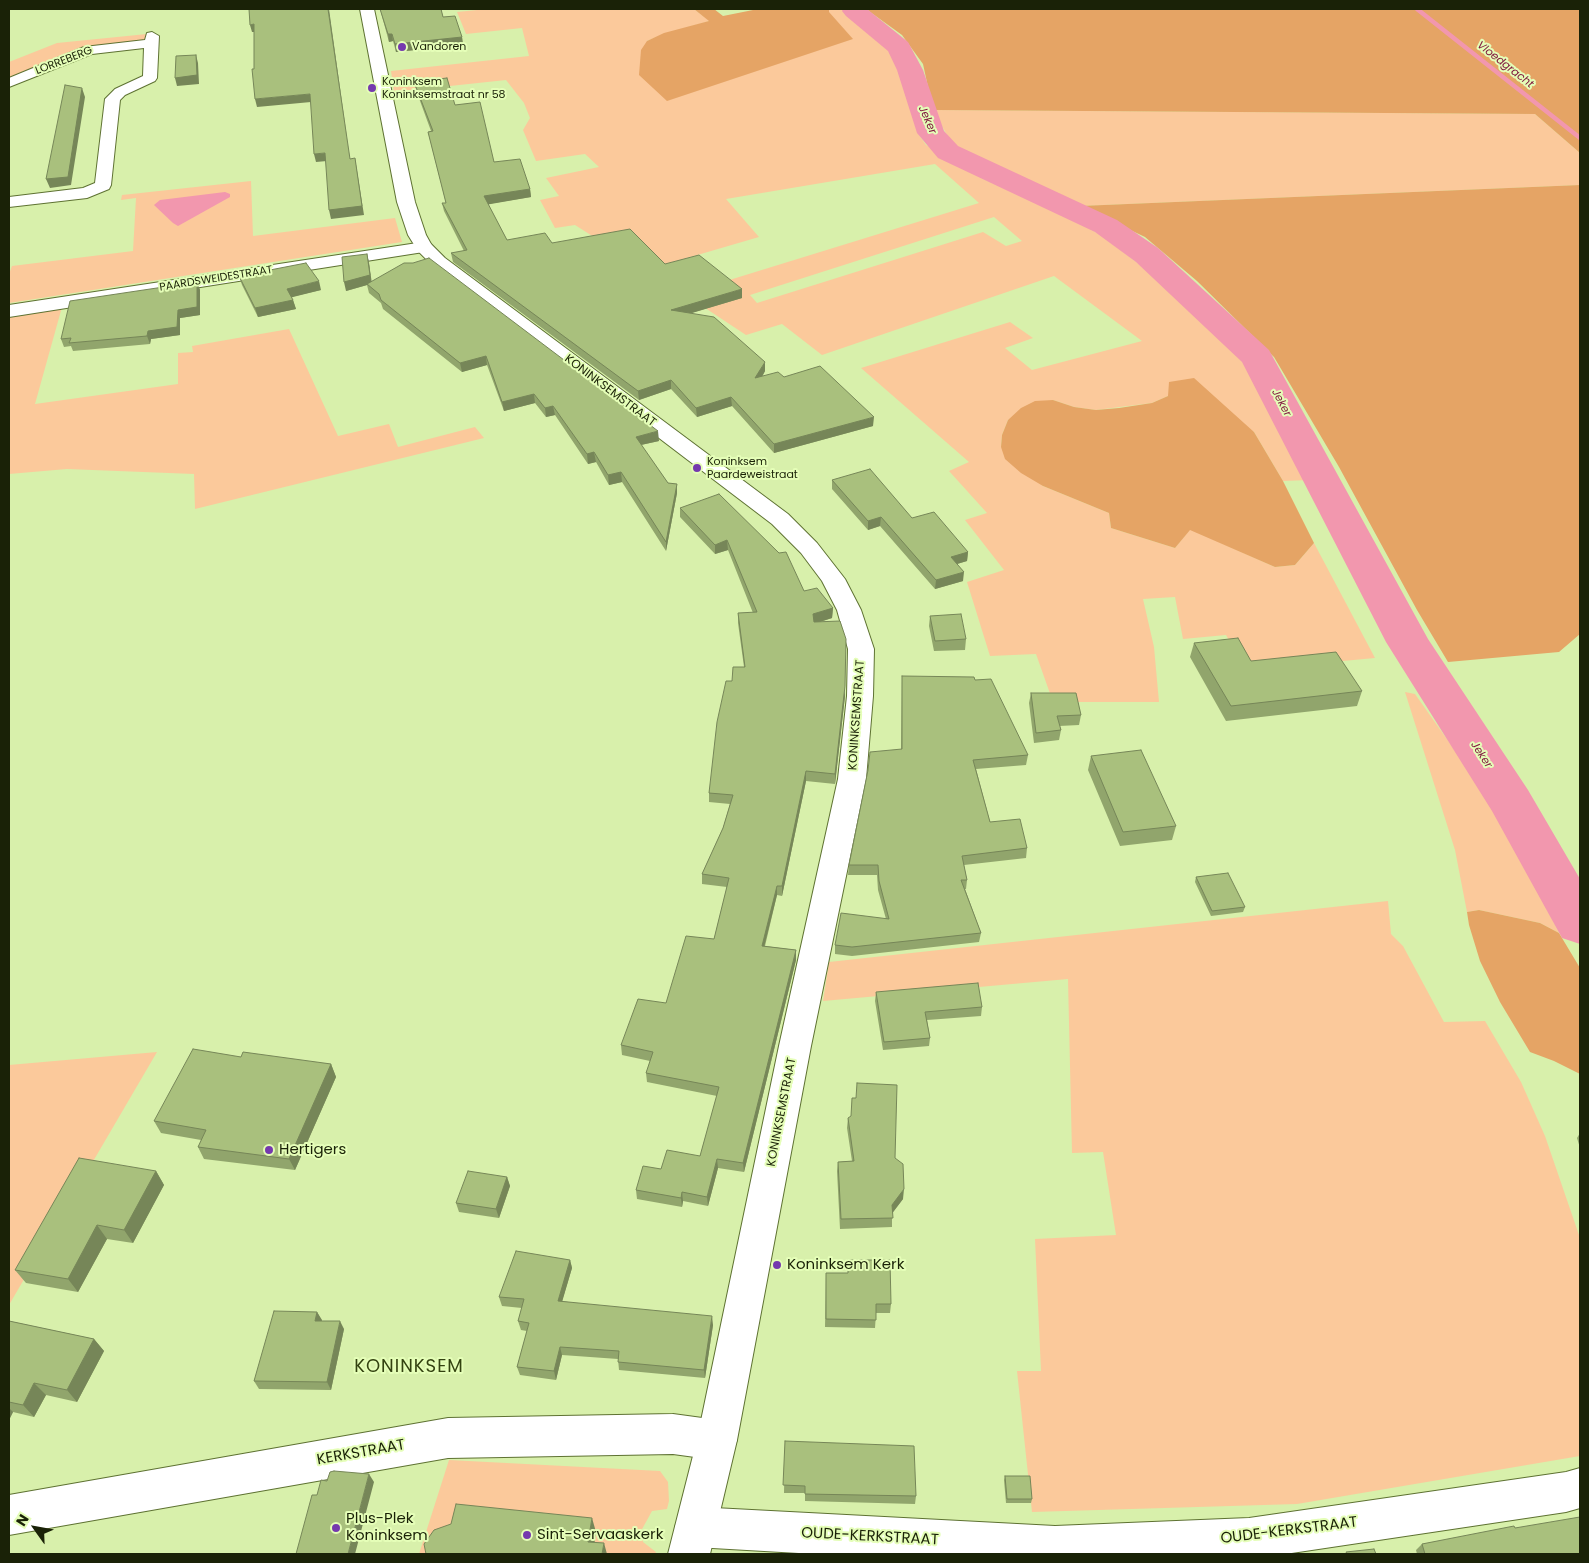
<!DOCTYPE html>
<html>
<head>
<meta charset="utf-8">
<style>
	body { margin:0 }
	#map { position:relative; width:1589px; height:1563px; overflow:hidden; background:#d8f0ab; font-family:Poppins,sans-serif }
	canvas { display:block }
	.frame { position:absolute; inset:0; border:10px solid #1a2207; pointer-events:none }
	.north { position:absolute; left:10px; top:1503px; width:50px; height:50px; -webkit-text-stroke:4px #e5feb8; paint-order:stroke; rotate:302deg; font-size:14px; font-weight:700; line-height:20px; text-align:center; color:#1a2207 }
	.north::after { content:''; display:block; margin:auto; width:18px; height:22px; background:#1a2207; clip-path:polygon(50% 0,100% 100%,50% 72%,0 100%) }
</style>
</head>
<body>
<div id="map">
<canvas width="1589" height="1563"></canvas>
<div class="frame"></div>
<div class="north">N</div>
</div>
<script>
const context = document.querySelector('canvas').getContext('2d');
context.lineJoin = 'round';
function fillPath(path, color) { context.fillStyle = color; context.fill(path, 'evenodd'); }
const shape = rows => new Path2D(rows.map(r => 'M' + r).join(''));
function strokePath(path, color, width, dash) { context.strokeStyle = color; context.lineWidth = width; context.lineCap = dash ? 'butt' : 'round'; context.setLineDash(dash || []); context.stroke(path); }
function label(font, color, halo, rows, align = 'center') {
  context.font = font + ' Poppins,sans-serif'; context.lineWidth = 4; context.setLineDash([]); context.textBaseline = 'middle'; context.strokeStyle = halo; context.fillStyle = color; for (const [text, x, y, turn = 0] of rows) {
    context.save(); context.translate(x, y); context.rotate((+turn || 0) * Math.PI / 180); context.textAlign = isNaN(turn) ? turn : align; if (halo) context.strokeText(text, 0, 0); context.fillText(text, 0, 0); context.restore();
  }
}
fillPath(shape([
	[487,9,694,9,710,21,664,34,647,41,852,39,828,12,829,9,844,9,846,14,888,50,897,64,919,135,926,145,985,180,1044,205,1101,235,1187,301,1245,365,1273,410,1310,480,1283,481,1254,432,1168,396,1152,403,1096,410,1074,407,1053,400,1008,420,1002,435,1001,447,1043,486,1109,513,1111,528,1175,548,1190,529,1275,567,1295,565,1314,543,1375,658,1246,670,1226,635,1183,639,1175,597,1143,599,1154,647,1159,702,1053,702,1036,654,990,656,967,582,1004,570,965,520,987,513,949,471,969,462,861,368,1010,322,1033,338,1005,348,1032,370,1142,341,1054,276,822,355,782,324,746,335,684,294,979,203,935,164,726,199,759,237,646,270,575,225,555,228,540,200,559,196,546,178,599,167,585,154,536,161,523,130,530,118,524,103,506,80,394,92,391,71,529,56,522,28,466,34,457,12],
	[994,217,1022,241,1006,246,983,232,757,303,750,295],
	[147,34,146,39,140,41,91,47,9,81,9,62,57,43],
	[933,110,1535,114,1580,153,1580,185,1080,206,972,158,951,142],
	[251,181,253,236,395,218,402,242,9,303,9,274,12,266,133,251,136,198,121,200,122,195],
	[62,307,35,404,178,384,178,353,193,352,192,346,289,329,338,436,389,424,398,447,475,427,484,438,195,509,194,474,67,469,9,474,9,315],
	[1405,692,1415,694,1504,820,1559,933,1540,923,1479,910,1467,912,1455,850],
	[1388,901,1391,934,1403,946,1444,1022,1485,1021,1521,1082,1545,1136,1580,1238,1580,1456,1297,1504,1032,1512,1017,1371,1041,1371,1035,1239,1116,1235,1103,1152,1072,1153,1068,979,823,1001,829,962],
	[157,1052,9,1305,9,1065],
	[449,1460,660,1471,668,1482,669,1501,667,1509,652,1511,641,1531,643,1542,656,1552,655,1554,419,1554]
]), '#fbc99b');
fillPath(shape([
	[694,9,714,9,723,16,758,9,829,9,829,12,853,39,667,101,639,75,641,50,647,41,664,33,709,21],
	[866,9,1580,9,1580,153,1535,114,933,110,923,64,902,35],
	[1580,185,1580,634,1559,652,1448,662,1417,610,1339,467,1274,357,1197,281,1145,237,1080,206],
	[1194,378,1254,432,1283,481,1314,543,1295,565,1275,567,1190,530,1175,548,1111,528,1109,513,1043,486,1021,473,1005,459,1001,447,1002,435,1008,420,1021,408,1035,401,1053,400,1074,407,1096,410,1119,408,1152,403,1168,396,1169,382],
	[1479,910,1540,923,1559,933,1580,968,1580,1074,1554,1061,1530,1052,1500,1002,1480,961,1469,925,1467,912]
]), '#e5a465');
fillPath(shape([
	[225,192,230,194,230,197,178,226,173,223,154,205,160,200]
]), '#f297ae');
strokePath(shape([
	[1417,9,1580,138]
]), '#f297ae', 4.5);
fillPath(shape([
	[843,9,867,9,908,42,923,70,944,131,958,146,1117,220,1158,248,1269,350,1428,639,1528,790,1580,879,1580,944,1562,938,1492,811,1386,642,1242,362,1136,262,1095,232,938,158,917,133,897,70,888,51,846,16,842,11,843,9]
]), '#f297ae');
const street = shape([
	[152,32,159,36,157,78,155,81,125,95,120,100,111,185,109,189,87,198,9,207,9,197,83,188,95,183,105,99,115,89,143,76,144,48,92,54,9,87,9,78,84,47,145,40,147,33,152,32],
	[424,242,430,243,433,247,430,251,9,317,9,305,424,242],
	[673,1414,717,1420,731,1426,737,1440,731,1454,717,1460,673,1454,448,1458,9,1535,9,1495,448,1418,673,1414],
	[1580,1468,1580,1508,1566,1512,1285,1554,816,1554,695,1547,681,1541,675,1527,681,1513,695,1507,1055,1526,1249,1518,1566,1472,1580,1468]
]);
const secondary = shape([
	[360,9,374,9,415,202,426,235,431,244,445,258,788,514,817,543,845,579,861,610,874,649,873,696,866,779,811,1046,737,1440,710,1554,668,1554,697,1440,779,1046,838,779,847,696,848,649,837,610,822,581,801,553,772,524,433,266,418,251,408,235,397,202,360,9]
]);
strokePath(street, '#5e7232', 2);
strokePath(secondary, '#5e7232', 2);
fillPath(street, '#fff');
fillPath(secondary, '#fff');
fillPath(shape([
	[380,9,441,9,443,17,462,37,463,45,396,52,393,41,389,42],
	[414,82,455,105,494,162,530,189,531,197,488,204,507,240,552,243,665,264,742,298,691,313,765,371,762,377,784,377,873,426,774,453,732,406,697,417,671,389,639,400,453,262,451,253,464,251,444,211,442,203,446,203,428,132,431,131,416,90],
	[367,254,369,263,371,282,659,441,641,445,668,483,677,484,677,493,666,551,622,482,609,485,596,462,588,464,555,415,546,417,535,403,504,411,487,365,462,372,383,309,381,303,369,293,367,285,346,291],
	[239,276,321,290,291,297,293,300,296,309,258,317,242,285],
	[197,282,200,290,200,315,180,318,180,335,151,339,150,344,73,351,71,346,64,347,61,339],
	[832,480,912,518,968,552,967,561,957,564,963,581,935,589,880,526,868,530,832,489],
	[680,508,804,591,833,608,832,618,820,622,845,696,835,784,806,781,782,896,777,895,765,946,796,950,796,960,744,1172,718,1168,708,1206,683,1201,682,1207,637,1199,636,1190,661,1169,700,1156,717,1096,647,1082,646,1073,650,1061,622,1055,621,1045,666,1003,714,939,727,887,702,884,702,874,723,828,730,804,709,802,709,793,732,681,744,667,738,623,738,613,753,613,728,550,715,554,680,517],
	[930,616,966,639,965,650,934,651,929,626],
	[1194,643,1251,661,1362,691,1357,706,1226,721,1190,657],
	[902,676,975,680,1028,755,1026,765,976,769,990,822,1027,848,1026,858,964,865,967,880,966,889,965,889,981,933,979,942,852,956,835,954,835,945,886,919,878,890,877,875,848,875,849,865,901,749],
	[1031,693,1081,715,1079,725,1059,726,1061,730,1059,740,1034,743,1029,703],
	[1091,756,1176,826,1172,840,1120,846,1088,770],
	[1196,877,1245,907,1243,912,1211,916,1195,882],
	[876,992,982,1007,981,1016,927,1020,930,1038,929,1046,883,1050,875,1001],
	[241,1057,331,1064,336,1077,295,1170,204,1159,198,1147,201,1140,161,1133,154,1121],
	[848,1118,895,1158,903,1199,892,1213,892,1227,840,1229,837,1171,838,1162,852,1161,847,1128],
	[1580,1133,1580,1148,1577,1138],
	[156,1171,164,1185,133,1243,107,1239,78,1292,26,1283,15,1270],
	[507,1177,510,1186,499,1218,459,1212,456,1203],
	[570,1260,572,1268,562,1301,713,1325,705,1378,619,1370,618,1359,562,1355,556,1380,520,1375,517,1367,527,1331,521,1330,518,1321,522,1308,502,1306,499,1297],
	[848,1260,891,1304,890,1313,876,1313,875,1328,825,1327,826,1273,848,1273],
	[317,1312,322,1321,344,1329,331,1390,259,1389,254,1381],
	[9,1321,94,1339,104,1351,77,1402,46,1395,34,1417,13,1412,9,1420],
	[785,1441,916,1496,915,1504,805,1501,805,1493,784,1493],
	[1005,1476,1032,1499,1031,1503,1006,1503,1004,1480],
	[1515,1528,1580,1554,1417,1554,1416,1550,1422,1544]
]), '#91a56c');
fillPath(shape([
	[328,9,329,9,351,167,350,159],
	[254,24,256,32,252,32,250,25],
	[388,34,392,34,393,41,389,42],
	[462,37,463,45,396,52,395,44],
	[196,55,198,63,199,84,177,86,175,78],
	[82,88,85,97,71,185,50,188,46,179],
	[310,94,311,102,257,107,255,99],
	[325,153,327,161,316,162,314,154],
	[355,158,364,215,331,219,329,210],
	[530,189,531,197,485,205,484,196],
	[367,254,369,263,372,284,367,284,367,285,346,291,344,282],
	[319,281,321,290,289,298,287,289],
	[197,282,200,290,200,315,180,318,180,335,151,339,150,344,147,336,148,331],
	[742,289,742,298,672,319,671,310],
	[293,300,296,309,258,317,255,308],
	[486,356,487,365,462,372,460,363],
	[765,362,765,371,756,387,755,378],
	[671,380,671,389,639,400,638,391],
	[534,394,535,403,504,411,502,402],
	[731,397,732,406,697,417,696,408],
	[553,406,555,415,546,417,545,408],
	[874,417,873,426,774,453,774,444],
	[658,431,659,441,636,446,636,437],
	[594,452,596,462,588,464,587,454],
	[621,472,622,482,609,485,608,475],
	[677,484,677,493,666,551,666,542],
	[881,517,880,526,868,530,868,521],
	[727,540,728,550,715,554,715,545],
	[968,552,967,561,950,566,951,557],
	[964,572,963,581,935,589,936,580],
	[833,608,832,618,813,624,813,614],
	[845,686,845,696,835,784,835,774],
	[806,771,806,781,782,896,782,886],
	[777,886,777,895,762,955,762,946],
	[796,950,796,960,744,1172,743,1163],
	[331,1064,336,1077,295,1170,289,1159],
	[717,1159,718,1168,708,1206,707,1197],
	[156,1171,164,1185,133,1243,124,1230],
	[507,1177,510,1186,499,1218,496,1209],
	[904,1189,903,1199,891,1215,892,1205],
	[682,1192,683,1201,682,1207,681,1198],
	[97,1225,107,1239,78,1292,68,1279],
	[570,1260,572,1268,560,1309,558,1301],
	[317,1312,322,1320,319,1329,315,1321],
	[712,1316,713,1325,705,1378,704,1370],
	[340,1321,344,1329,331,1390,327,1382],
	[94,1339,104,1351,77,1402,67,1390],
	[560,1347,562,1355,556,1380,554,1371],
	[34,1383,46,1395,34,1417,23,1405],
	[9,1408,13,1412,9,1420],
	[369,1474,374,1482,355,1554,348,1554],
	[592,1518,596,1532,593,1554,588,1542],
	[604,1543,607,1554,602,1554]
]), '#768658');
const building = shape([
	[249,9,328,9,350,159,355,158,362,206,329,210,325,153,314,154,310,94,255,99,252,69,254,69,254,24,250,25,249,9],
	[380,9,441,9,443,17,455,16,462,37,395,44,392,34,388,34,380,9],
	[196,55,197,75,175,78,176,56,196,55],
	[447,78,455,105,480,102,494,162,520,159,530,189,484,196,507,240,545,233,552,243,630,229,665,264,699,255,742,289,671,310,714,317,765,362,755,378,778,372,784,377,820,366,874,417,774,444,731,397,696,408,671,380,638,391,451,253,467,250,442,203,446,203,428,132,433,131,414,82,447,78],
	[65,85,82,88,68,177,46,179,65,85],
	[367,254,370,275,344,282,342,257,367,254],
	[429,258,658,431,636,437,668,483,677,484,666,542,621,472,608,475,594,452,587,454,553,406,545,408,534,394,502,402,486,356,460,363,381,300,379,294,367,284,404,263,413,263,429,258],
	[306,263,319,281,287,289,293,300,255,308,239,276,306,263],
	[197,282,197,307,178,310,177,327,148,331,147,336,69,343,71,338,61,339,70,301,197,282],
	[870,469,912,518,934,512,968,552,951,557,964,572,936,580,881,517,868,521,832,480,870,469],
	[719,494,779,553,786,552,804,591,817,588,833,608,813,614,814,622,840,621,846,639,845,686,835,774,806,771,782,886,777,886,762,946,796,950,743,1163,717,1159,707,1197,682,1192,681,1198,636,1190,643,1166,661,1169,667,1150,700,1156,719,1087,646,1073,653,1052,621,1045,638,999,666,1003,686,936,714,939,729,878,702,874,723,828,733,795,709,793,717,722,726,681,732,681,733,667,745,667,738,613,757,612,727,540,715,545,680,508,719,494],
	[961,614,966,639,935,641,930,616,961,614],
	[1238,638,1251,661,1336,652,1362,691,1231,706,1194,643,1238,638],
	[902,676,974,677,975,680,991,679,1028,755,973,760,990,822,1020,819,1027,848,962,856,967,880,961,880,981,933,852,947,835,945,841,913,889,919,879,881,878,865,849,865,868,770,870,752,902,749,902,676],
	[1031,693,1076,693,1081,715,1057,716,1061,730,1036,733,1031,693],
	[1141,750,1176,826,1123,832,1091,756,1141,750],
	[1228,873,1245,907,1212,911,1196,877,1228,873],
	[978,983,982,1007,925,1012,930,1038,884,1042,876,992,978,983],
	[193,1049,241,1057,243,1052,331,1064,289,1159,198,1147,206,1130,154,1121,193,1049],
	[857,1083,897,1085,895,1158,903,1164,904,1189,892,1205,893,1218,841,1219,838,1162,854,1161,848,1118,851,1116,852,1098,856,1098,857,1083],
	[79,1158,156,1171,124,1230,97,1225,68,1279,15,1270,79,1158],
	[468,1171,507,1177,496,1209,456,1203,468,1171],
	[516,1251,570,1260,558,1301,712,1316,704,1370,618,1362,619,1351,560,1347,554,1371,517,1367,529,1323,518,1321,524,1299,499,1297,516,1251],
	[848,1260,890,1260,891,1304,876,1304,876,1320,826,1319,826,1273,848,1273,848,1260],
	[274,1311,317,1312,315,1321,340,1321,327,1382,254,1381,274,1311],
	[9,1321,94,1339,67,1390,34,1383,23,1405,9,1402,9,1321],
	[785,1441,914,1446,916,1496,805,1494,805,1486,783,1485,785,1441],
	[334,1471,369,1474,348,1554,296,1554,312,1495,317,1495,321,1480,327,1481,330,1472,334,1471],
	[1005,1476,1030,1476,1032,1499,1007,1499,1005,1476],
	[456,1504,592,1518,588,1542,604,1543,602,1554,426,1554,424,1544,434,1530,451,1524,456,1504],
	[1580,1517,1580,1554,1425,1554,1422,1544,1514,1526,1515,1528,1580,1517],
	[1374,1549,1376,1554,1347,1554,1346,1552,1374,1549]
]);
fillPath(building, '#a9c07d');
strokePath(building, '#768658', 1);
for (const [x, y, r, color] of [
	[402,47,5,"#7539ae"],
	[372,88,5,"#7539ae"],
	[697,468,5,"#7539ae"],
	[269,1150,5,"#7539ae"],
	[777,1265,5,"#7539ae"],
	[336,1528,5,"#7539ae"],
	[527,1535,5,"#7539ae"]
]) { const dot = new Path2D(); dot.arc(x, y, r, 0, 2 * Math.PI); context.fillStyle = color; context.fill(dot); strokePath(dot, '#e5feb8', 2); }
label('11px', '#1a2207', '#e5feb8', [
	["Vandoren",412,47],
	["Koninksem",382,82],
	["Koninksemstraat nr 58",382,95],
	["Koninksem",707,462],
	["Paardeweistraat",707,475]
], 'left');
label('11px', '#1a2207', '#e5feb8', [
	["LORREBERG",64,61,-21],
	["PAARDSWEIDESTRAAT",216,279,-9]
]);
label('italic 11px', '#811940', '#e5feb8', [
	["Vloedgracht",1505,65,38],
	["Jeker",927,120,66],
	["Jeker",1281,403,62],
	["Jeker",1481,755,57]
]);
label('12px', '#1a2207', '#e5feb8', [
	["KONINKSEMSTRAAT",610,391,37],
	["KONINKSEMSTRAAT",857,715,-86],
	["KONINKSEMSTRAAT",782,1112,-79]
]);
label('15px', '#1a2207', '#e5feb8', [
	["Hertigers",279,1150],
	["Koninksem Kerk",787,1265],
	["Plus-Plek",346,1519],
	["Koninksem",346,1536],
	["Sint-Servaaskerk",537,1535]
], 'left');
label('15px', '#1a2207', '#e5feb8', [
	["KERKSTRAAT",361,1453,-10],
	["OUDE-KERKSTRAAT",1289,1531,-7],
	["OUDE-KERKSTRAAT",870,1537,3]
]);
context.letterSpacing = '1px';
label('18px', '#334210', '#e5feb8', [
	["KONINKSEM",409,1367]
]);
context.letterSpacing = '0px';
</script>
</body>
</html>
